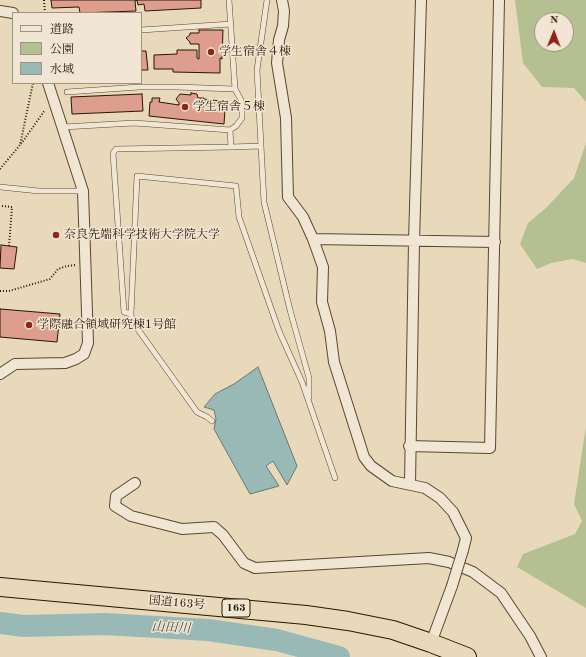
<!DOCTYPE html>
<html>
<head>
<meta charset="utf-8">
<style>
	body { margin:0 }
	#map { position:relative; width:586px; height:657px; overflow:hidden; background:#e8d9bb; font-family:"Old Standard TT","Noto Serif JP",serif }
	canvas { display:block }
	.legend { position:absolute; left:12px; top:12px; width:130px; height:72px; box-sizing:border-box; background:#f0e6d3; border:1px solid #a0937f; margin:0; padding:5px 7px; list-style:none; font-size:12px; color:#291602 }
	.legend li { display:flex; align-items:center; gap:8px; height:20px }
	.legend b { width:20px; border:1px solid #a0937f }
	.north { position:absolute; left:534px; top:12px; width:40px; height:40px; box-sizing:border-box; background:#f0e6d3; border:1px solid #a0937f; border-radius:50%; rotate:1deg; font-size:11px; font-weight:700; line-height:16px; text-align:center; color:#291602 }
	.north::after { content:''; display:block; margin:auto; width:14px; height:18px; background:#8f2418; clip-path:polygon(50% 0,100% 100%,50% 72%,0 100%) }
</style>
</head>
<body>
<div id="map">
<canvas width="586" height="657"></canvas>
<ul class="legend">
<li><b style="height:5px;background:#f0e6d3"></b>道路</li>
<li><b style="height:11px;background:#b4c092"></b>公園</li>
<li><b style="height:11px;background:#99b9b7"></b>水域</li>
</ul>
<div class="north">N</div>
</div>
<script>
const context = document.querySelector('canvas').getContext('2d');
context.lineJoin = 'round';
function fillPath(path, color) { context.fillStyle = color; context.fill(path, 'evenodd'); }
const shape = rows => new Path2D(rows.map(r => 'M' + r).join(''));
function strokePath(path, color, width, dash) { context.strokeStyle = color; context.lineWidth = width; context.lineCap = dash ? 'butt' : 'round'; context.setLineDash(dash || []); context.stroke(path); }
function label(font, color, halo, rows, align = 'center') {
  context.font = font + ' "Old Standard TT","Noto Serif JP",serif'; context.lineWidth = 3; context.setLineDash([]); context.textBaseline = 'middle'; context.strokeStyle = halo; context.fillStyle = color; for (const [text, x, y, turn = 0] of rows) {
    context.save(); context.translate(x, y); context.rotate((+turn || 0) * Math.PI / 180); context.textAlign = isNaN(turn) ? turn : align; if (halo) context.strokeText(text, 0, 0); context.fillText(text, 0, 0); context.restore();
  }
}
fillPath(shape([
	[515,0,586,0,586,102,574,88,542,87,523,63],
	[542,20,566,20,566,44,542,44],
	[586,143,586,263,573,259,551,263,537,269,520,244,528,223,546,208,574,178],
	[586,426,586,608,517,567,523,554,575,534,582,521,574,504]
]), '#b4c092');
const water = shape([
	[258,367,297,466,287,485,273,461,266,466,279,486,250,494,214,429,216,419,214,410,204,407,215,394,234,384,258,367]
]);
fillPath(water, '#99b9b7');
strokePath(water, '#6c786f', 1);
strokePath(shape([
	[0,623,24,626,105,624,208,630,277,640,339,657]
]), '#99b9b7', 22);
const building = shape([
	[51,0,201,0,201,8,145,11,144,4,138,5,137,0,135,1,136,11,80,13,79,7,52,8,51,0],
	[199,30,223,30,222,59,220,58,220,73,173,72,173,69,154,69,154,55,177,54,177,50,197,50,197,58,199,59,199,44,190,44,190,42,186,38,190,35,190,33,199,33,199,30],
	[141,51,146,51,148,70,141,70,141,51],
	[191,93,197,94,198,98,204,98,204,99,220,101,219,109,225,110,224,124,149,116,150,102,152,102,152,98,160,98,159,102,179,105,179,103,176,99,180,94,191,95,191,93],
	[142,94,143,111,72,114,71,97,142,94],
	[1,245,17,247,14,269,0,268,1,245],
	[0,309,60,314,57,342,0,337,0,309]
]);
fillPath(building, '#dd9e8e');
strokePath(building, '#291602', 1);
const lane = shape([
	[141,30,231,24],
	[67,92,139,87,176,87,235,89],
	[63,127,134,123,230,130,236,126,242,118,242,110,241,100,235,89,229,0],
	[230,130,231,147,261,146,257,70,267,0],
	[261,146,264,202,290,310,309,378,309,397],
	[0,187,39,191,83,191],
	[131,314,137,176,236,186,239,217,279,331,302,382,335,478],
	[212,421,207,417,197,412,132,321,131,314,124,312,113,153,116,149,231,147]
]);
const street = shape([
	[282,0,284,11,283,26,279,40,277,63,286,118,288,197,303,217,313,239,323,267,322,302,330,331,334,362,364,457,371,466,392,481,425,488,440,498,453,512,466,538,463,550],
	[0,11,13,13],
	[313,239,495,242],
	[0,374,15,364,65,363,76,359,84,354,88,343,83,191,48,83],
	[409,446,490,448,499,0],
	[135,483,116,496,115,506,131,516,182,529,214,527,223,535,244,563,255,568,429,558,449,562,473,572,501,593,530,636,541,657],
	[410,484,414,241,421,0],
	[431,643,452,586]
]);
const highway = shape([
	[0,587,306,615,348,621,393,630,431,643,467,657]
]);
strokePath(lane, '#594730', 6);
strokePath(street, '#594730', 12);
strokePath(highway, '#291602', 20);
strokePath(shape([
	[44,0,45,13],
	[21,144,45,110],
	[0,169,20,145,33,83],
	[2,206,12,207,9,246],
	[0,291,9,291,50,279,58,269,67,266,76,265]
]), '#291602', 2, [1, 2]);
strokePath(lane, '#f0e6d3', 5);
strokePath(street, '#f0e6d3', 10);
strokePath(highway, '#e8d9bb', 18);
const streetBridge = shape([
	[452,586,463,550]
]);
strokePath(streetBridge, '#594730', 12, []);
strokePath(streetBridge, '#f0e6d3', 10);
for (const [x, y, r, color] of [
	[211,52,4,"#8f2418"],
	[185,107,4,"#8f2418"],
	[56,235,4,"#8f2418"],
	[29,325,4,"#8f2418"]
]) { const dot = new Path2D(); dot.arc(x, y, r, 0, 2 * Math.PI); context.fillStyle = color; context.fill(dot); strokePath(dot, '#f0e6d3', 1.5); }
for (const [x, y, w] of [
	[236,608,28]
]) { const box = new Path2D(); box.roundRect(x - w / 2, y - 9, w, 18, 3); context.fillStyle = '#f0e6d3'; context.fill(box); strokePath(box, '#291602', 1); }
label('bold 11px', '#291602', null, [
	["163",236,608]
]);
label('12px', '#291602', '#f0e6d3', [
	["学生宿舎４棟",219,52],
	["学生宿舎５棟",193,107],
	["奈良先端科学技術大学院大学",64,235],
	["学際融合領域研究棟1号館",37,325]
], 'left');
label('12px', '#291602', '#f0e6d3', [
	["国道163号",177,603,5]
]);
label('italic 13px', '#504f41', '#f0e6d3', [
	["山田川",171,628,3]
]);
</script>
</body>
</html>
